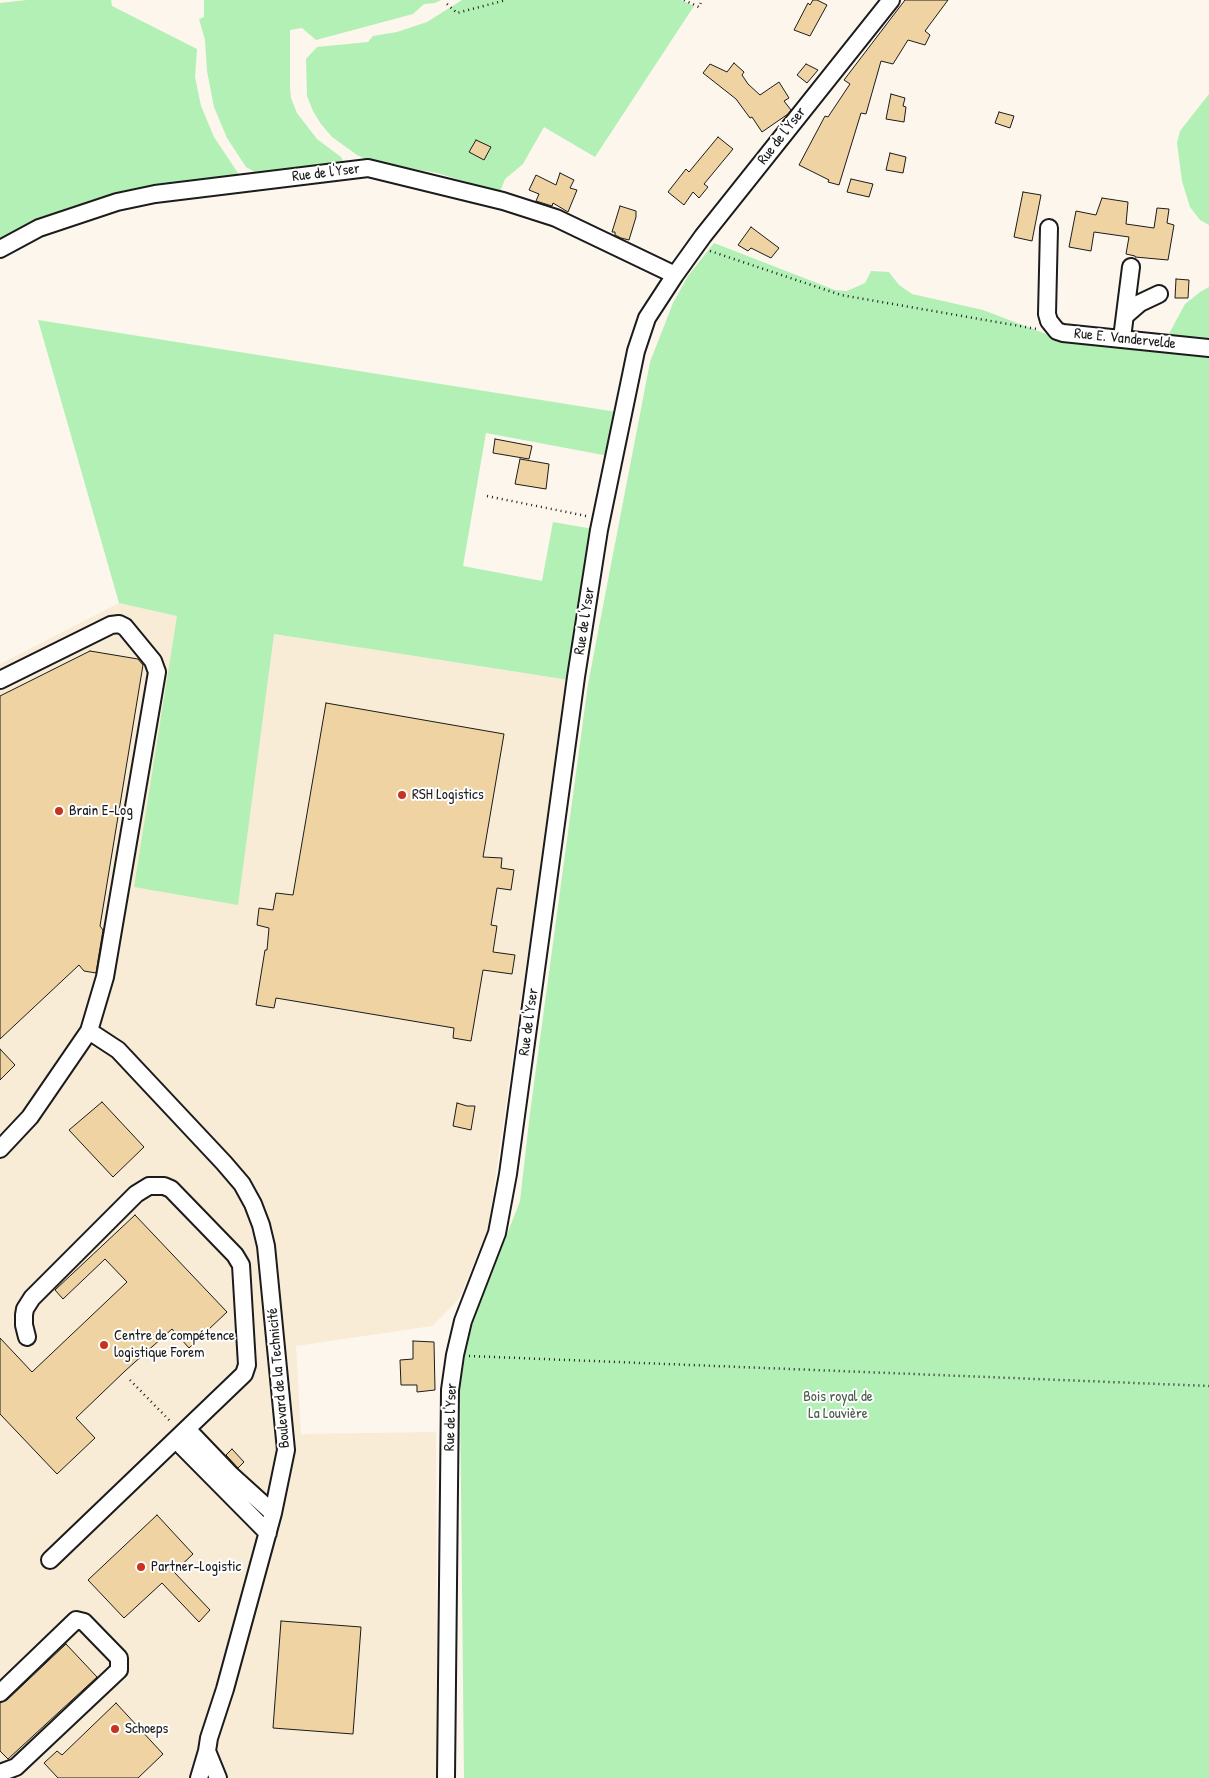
<!DOCTYPE html>
<html>
<head>
<meta charset="utf-8">
<style>
	body { margin:0 }
	canvas { display:block; background:#fcf6ed }
</style>
</head>
<body>
<canvas width="1209" height="1778"></canvas>
<script>
const context = document.querySelector('canvas').getContext('2d');
context.lineJoin = 'round';
function fillPath(path, color) { context.fillStyle = color; context.fill(path, 'evenodd'); }
const shape = rows => new Path2D(rows.map(r => 'M' + r).join(''));
function strokePath(path, color, width, dash) { context.strokeStyle = color; context.lineWidth = width; context.lineCap = dash ? 'butt' : 'round'; context.setLineDash(dash || []); context.stroke(path); }
function label(font, color, halo, rows, align = 'center') {
  context.font = font + ' "Patrick Hand",sans-serif'; context.lineWidth = 4; context.setLineDash([]); context.textBaseline = 'middle'; context.strokeStyle = halo; context.fillStyle = color; for (const [text, x, y, turn = 0] of rows) {
    context.save(); context.translate(x, y); context.rotate((+turn || 0) * Math.PI / 180); context.textAlign = isNaN(turn) ? turn : align; if (halo) context.strokeText(text, 0, 0); context.fillText(text, 0, 0); context.restore();
  }
}
fillPath(shape([
	[119,603,274,634,569,680,518,1021,488,1229,459,1299,432,1326,296,1346,301,1434,436,1432,437,1778,0,1778,0,664]
]), '#f8ecd7');
fillPath(shape([
	[27,0,111,0,112,6,197,49,195,77,201,106,214,137,242,179,153,190,0,243,0,3],
	[204,0,441,0,435,3,424,4,413,14,316,40,302,28,290,30,290,88,291,98,297,113,317,139,341,157,346,166,263,177,246,167,227,138,214,107,207,71,205,40,199,19,204,17],
	[462,0,681,0,694,6,595,157,544,127,523,164,505,179,500,192,437,173,372,162,357,155,332,137,321,124,313,111,307,96,306,59,317,47,368,42,373,36,397,32,427,22],
	[1209,94,1209,225,1200,220,1190,207,1182,181,1177,143,1180,131],
	[714,243,835,290,847,291,865,283,871,271,889,272,899,285,912,294,983,310,1054,337,1164,343,1185,304,1200,292,1209,287,1209,1778,464,1778,460,1391,465,1356,473,1322,520,1201,530,1113,588,684,650,362,673,303,688,276],
	[38,320,623,413,614,457,486,433,463,566,542,581,553,522,599,530,569,680,274,634,238,905,134,887,177,616,119,603]
]), '#b2f0b6');
const building = shape([
	[813,0,817,0,827,5,810,36,794,30,808,3,810,5,813,0],
	[905,0,948,0,925,31,930,35,925,45,908,40,893,64,881,61,866,114,861,113,839,185,828,182,829,180,799,165,825,116,828,117,850,84,844,80,905,0],
	[734,63,744,72,742,75,748,84,760,95,779,82,789,98,784,101,791,110,788,114,762,132,752,117,750,118,736,99,703,73,710,64,727,72,734,63],
	[806,64,818,70,807,83,797,75,806,64],
	[891,94,905,98,903,106,906,107,904,122,886,119,891,94],
	[999,112,1014,116,1010,128,995,123,999,112],
	[718,137,733,149,704,184,708,187,699,198,693,192,684,205,668,192,686,169,689,172,718,137],
	[476,140,491,147,484,160,469,152,476,140],
	[890,153,906,157,903,173,886,170,890,153],
	[560,173,574,180,570,188,577,190,568,212,553,203,552,206,536,201,539,194,529,190,536,175,556,185,560,173],
	[851,179,873,184,869,197,847,192,851,179],
	[1023,192,1041,195,1032,241,1014,237,1023,192],
	[1102,198,1128,202,1126,224,1154,228,1157,208,1169,209,1167,223,1174,225,1168,260,1135,257,1135,256,1126,254,1129,237,1094,232,1091,251,1069,247,1076,211,1096,215,1102,198],
	[620,206,636,211,636,217,629,240,621,238,615,235,615,232,612,232,620,206],
	[751,227,779,248,771,258,751,248,748,251,738,245,751,227],
	[1176,279,1189,280,1188,298,1175,298,1176,279],
	[495,439,532,446,529,459,493,453,495,439],
	[520,459,549,464,546,489,515,484,520,459],
	[90,651,138,659,143,665,100,926,103,930,96,973,84,971,79,965,0,1039,0,696,90,651],
	[326,703,504,734,483,857,502,858,501,868,514,870,511,890,497,888,491,925,497,926,493,952,515,955,512,974,483,970,471,1041,453,1038,454,1028,276,998,274,1008,256,1005,265,950,267,950,269,928,257,925,259,908,273,910,276,893,293,895,326,703],
	[0,1049,15,1065,0,1080,0,1049],
	[102,1102,144,1147,113,1177,69,1130,102,1102],
	[457,1103,467,1106,475,1106,471,1130,453,1126,457,1103],
	[135,1215,227,1312,189,1348,172,1329,125,1371,76,1418,95,1438,57,1474,0,1414,0,1338,32,1372,127,1282,105,1259,63,1299,55,1290,135,1215],
	[413,1341,434,1342,435,1390,417,1392,417,1385,401,1385,400,1360,413,1359,413,1341],
	[232,1449,244,1462,238,1468,226,1455,232,1449],
	[157,1515,193,1554,174,1572,210,1610,199,1622,162,1583,124,1618,88,1580,157,1515],
	[281,1621,361,1627,353,1734,273,1728,281,1621],
	[66,1644,97,1677,8,1759,0,1751,0,1703,7,1700,66,1644],
	[116,1703,163,1754,138,1778,58,1778,44,1763,57,1751,62,1755,116,1703]
]);
fillPath(building, '#efd3a3');
strokePath(building, '#1c1c1c', 1);
const minor = shape([
	[1049,228,1047,314,1049,321,1057,331,1063,333,1209,348],
	[0,249,39,228,117,202,155,194,368,168,503,201,556,218,675,275],
	[1125,316,1140,303,1159,294],
	[1122,338,1131,267],
	[0,680,111,625,119,624,125,627,153,661,157,672,105,977,89,1031,30,1117,0,1149],
	[89,1031,118,1050,224,1163,242,1184,253,1204,261,1225,266,1246,286,1450,273,1513,225,1689,209,1738,207,1751,218,1778],
	[27,1337,24,1325,24,1315,25,1309,32,1298,136,1194,149,1186,164,1186,171,1189,235,1255,241,1265,247,1365,244,1374,50,1560],
	[187,1429,231,1475,273,1513],
	[176,1440,268,1533],
	[0,1693,76,1620,84,1622,119,1658,119,1670,16,1767,0,1773],
	[199,1778,207,1751],
	[446,1778,450,1390,455,1355,463,1321,497,1233,508,1174,576,677,599,530,636,351,647,318,675,275,703,236,891,0]
]);
strokePath(minor, '#1c1c1c', 20);
strokePath(shape([
	[684,0,699,7,702,0],
	[447,4,457,13,506,0],
	[710,251,841,295,1037,329],
	[487,496,586,516],
	[469,1356,1209,1386],
	[130,1380,171,1422]
]), '#1c1c1c', 2.5, [1, 4]);
strokePath(minor, '#fff', 16);
for (const [x, y, r, color] of [
	[402,795,5,"#c8321e"],
	[59,811,5,"#c8321e"],
	[104,1345,5,"#c8321e"],
	[141,1567,5,"#c8321e"],
	[115,1729,5,"#c8321e"]
]) { const dot = new Path2D(); dot.arc(x, y, r, 0, 2 * Math.PI); context.fillStyle = color; context.fill(dot); strokePath(dot, '#fff', 2); }
label('15px', '#1c1c1c', '#fff', [
	["Rue de l'Yser",782,136,-52],
	["Rue de l'Yser",326,173,-7],
	["Rue E. Vandervelde",1125,339,6],
	["Rue de l'Yser",585,621,-81],
	["Rue de l'Yser",529,1022,-82],
	["Boulevard de la Technicité",279,1378,-95],
	["Rue de l'Yser",451,1417,-88]
]);
label('15px', '#1c1c1c', '#fff', [
	["RSH Logistics",412,795],
	["Brain E-Log",69,811],
	["Centre de compétence",114,1336],
	["logistique Forem",114,1353],
	["Partner-Logistic",151,1567],
	["Schoeps",125,1729]
], 'left');
label('15px', '#495c4a', '#fff', [
	["Bois royal de",838,1397],
	["La Louvière",838,1414]
]);
</script>
</body>
</html>
